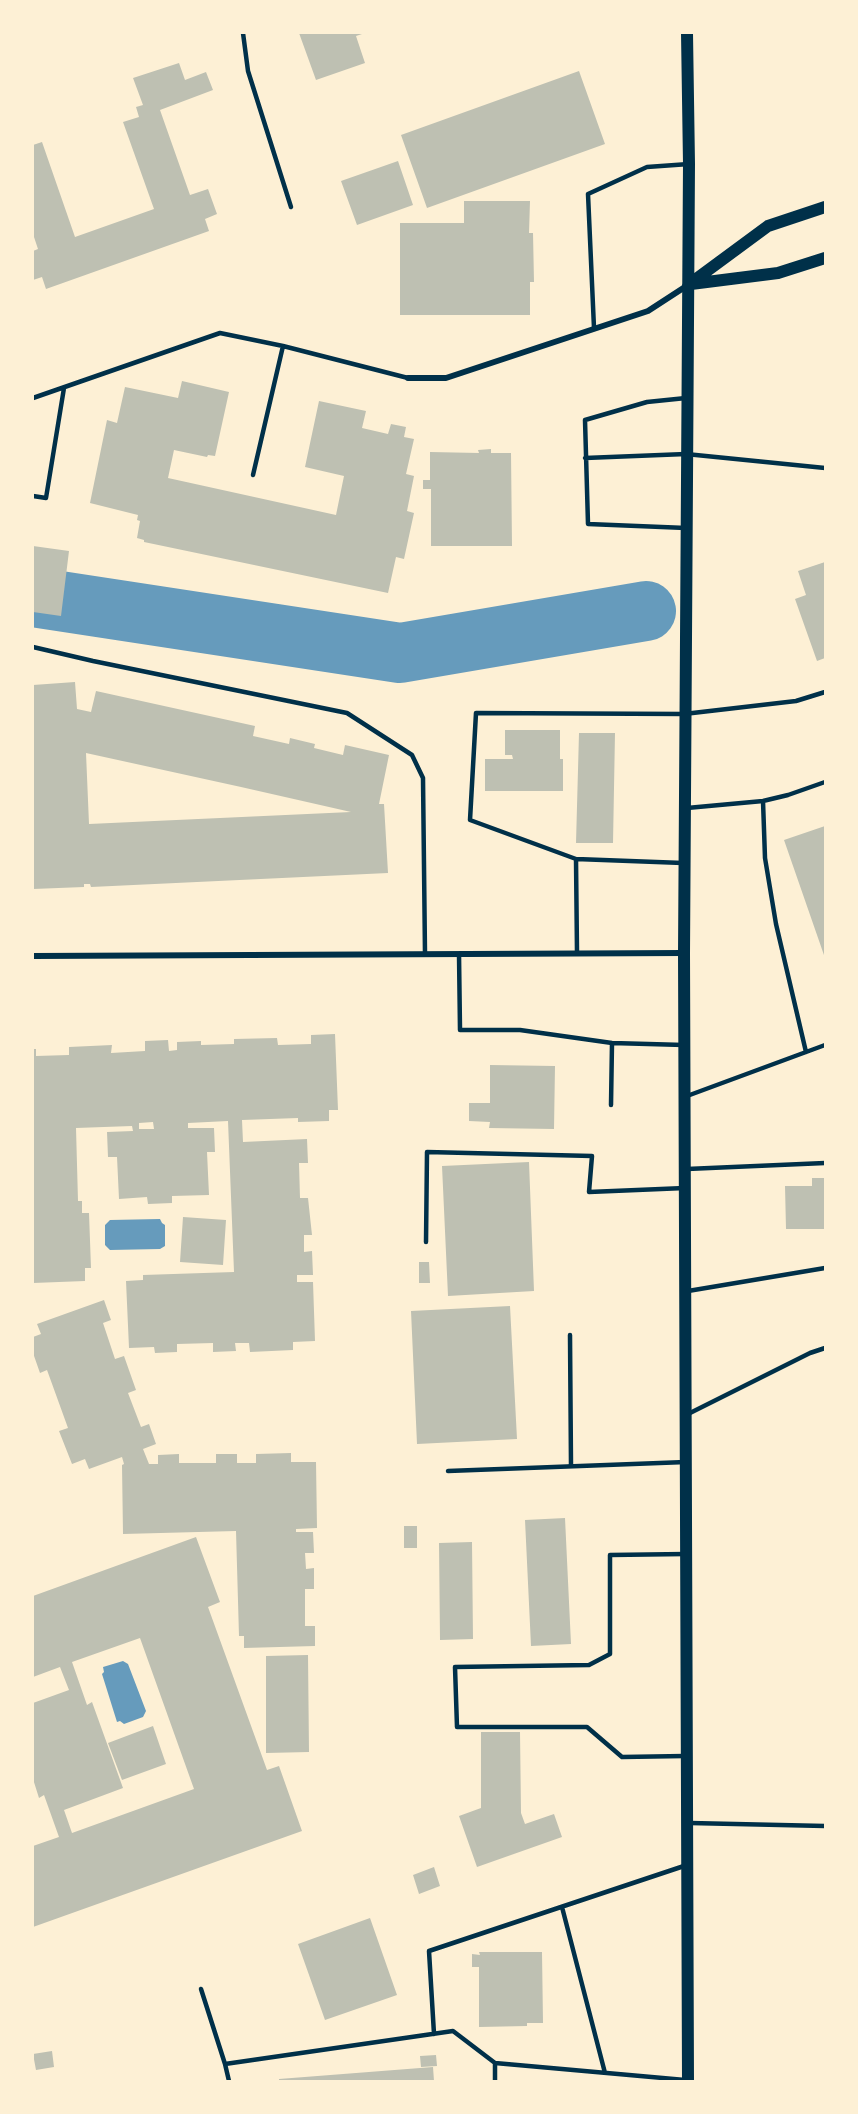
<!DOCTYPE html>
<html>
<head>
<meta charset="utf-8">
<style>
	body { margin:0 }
	#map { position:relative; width:858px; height:2114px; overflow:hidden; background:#fdf0d5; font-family:"Alegreya Sans",sans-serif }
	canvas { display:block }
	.frame { position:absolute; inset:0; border:34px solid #fdf0d5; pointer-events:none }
</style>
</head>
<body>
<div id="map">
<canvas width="858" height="2114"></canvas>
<div class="frame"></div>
</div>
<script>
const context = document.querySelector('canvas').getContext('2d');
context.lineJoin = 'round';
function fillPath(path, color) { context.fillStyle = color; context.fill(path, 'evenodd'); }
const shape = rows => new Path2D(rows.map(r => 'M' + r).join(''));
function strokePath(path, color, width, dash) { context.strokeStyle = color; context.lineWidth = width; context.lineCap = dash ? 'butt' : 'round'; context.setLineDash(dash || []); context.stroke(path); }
fillPath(shape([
	[160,1219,162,1223,165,1225,165,1246,160,1249,110,1250,105,1245,105,1225,110,1220],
	[123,1661,128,1664,146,1711,143,1717,124,1724,120,1721,117,1722,102,1674,104,1672,103,1667]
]), '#669bbc');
strokePath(shape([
	[33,597,400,653,646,611]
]), '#669bbc', 60);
fillPath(shape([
	[299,33,365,33,356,36,365,63,316,80],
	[179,63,185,80,206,72,213,90,160,110,190,195,208,189,217,214,205,219,209,231,46,289,42,277,33,280,33,251,38,249,33,234,33,145,42,142,75,237,154,209,123,122,139,117,136,107,143,105,133,78],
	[579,71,605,144,427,208,401,135],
	[398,161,413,205,357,225,341,181],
	[464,201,530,201,529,233,533,233,534,282,530,282,530,315,400,315,400,223,464,223],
	[182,381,229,392,215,456,208,455,207,457,174,450,168,478,336,515,344,476,305,467,319,401,366,411,362,428,388,434,391,424,406,427,404,437,414,439,406,474,414,476,407,511,414,513,404,559,396,557,388,593,144,542,144,540,137,538,140,521,137,520,138,515,90,503,107,420,117,423,125,387,178,398],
	[491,449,491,453,511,453,512,546,431,546,431,489,423,489,423,480,430,480,430,452,479,453,478,450],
	[33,546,69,551,61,616,33,612],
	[825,562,825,658,817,661,795,599,806,595,798,571],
	[75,682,77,709,91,712,96,691,255,726,253,736,289,744,290,738,315,744,314,748,343,755,345,745,389,755,379,804,384,804,388,873,91,887,90,884,84,884,84,887,33,889,33,685],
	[86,753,241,787,351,812,89,824],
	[505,730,560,730,560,759,563,759,563,791,485,791,485,759,513,759,512,755,505,755],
	[579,733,615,733,613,843,576,843],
	[825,826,825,958,784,840],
	[335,1034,338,1110,329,1110,329,1121,298,1122,298,1118,242,1120,243,1142,307,1139,308,1163,299,1163,300,1198,308,1198,312,1235,304,1235,304,1252,312,1251,313,1275,297,1275,297,1282,313,1282,315,1341,293,1342,293,1350,250,1352,249,1343,235,1343,236,1351,213,1352,213,1343,177,1344,177,1352,155,1353,154,1347,129,1348,126,1281,143,1280,143,1275,234,1272,228,1121,188,1123,188,1128,214,1128,215,1152,207,1152,209,1195,172,1196,172,1203,148,1204,147,1197,119,1199,117,1157,108,1157,107,1132,133,1131,132,1126,76,1128,78,1201,82,1201,82,1213,89,1213,91,1268,85,1268,85,1281,33,1283,33,1049,36,1049,36,1056,69,1055,69,1047,112,1045,111,1053,145,1051,145,1041,168,1040,169,1051,177,1050,177,1042,201,1041,201,1045,234,1044,234,1039,277,1038,278,1045,311,1044,311,1035],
	[153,1122,154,1129,139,1129,139,1123],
	[490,1065,555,1066,554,1129,489,1128,490,1122,469,1121,469,1103,490,1103],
	[529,1162,534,1291,448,1296,442,1166],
	[812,1178,825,1178,825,1229,786,1229,785,1186,812,1186],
	[183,1217,226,1220,223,1265,180,1262],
	[419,1262,429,1262,430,1283,419,1283],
	[104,1300,111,1320,103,1323,115,1359,124,1356,136,1390,128,1393,141,1427,149,1424,156,1444,143,1449,149,1464,158,1464,158,1455,179,1454,179,1463,216,1463,216,1454,237,1454,237,1463,256,1463,256,1454,291,1453,291,1462,316,1462,317,1528,296,1529,296,1532,313,1532,314,1553,305,1553,306,1569,314,1568,314,1589,305,1589,305,1626,315,1626,315,1646,244,1648,244,1636,239,1636,236,1531,123,1534,122,1465,124,1464,122,1457,89,1469,85,1459,72,1464,59,1431,68,1428,47,1370,40,1373,33,1353,33,1337,41,1334,37,1324],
	[510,1306,517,1439,417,1444,411,1311],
	[565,1518,571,1644,531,1646,525,1520],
	[404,1526,417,1526,417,1548,404,1548],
	[196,1537,220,1602,208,1607,267,1770,279,1766,302,1831,33,1927,33,1846,59,1837,44,1795,39,1798,33,1779,33,1703,69,1690,60,1667,33,1677,33,1596],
	[140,1638,194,1789,72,1833,64,1810,123,1788,92,1702,87,1705,72,1662],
	[472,1542,473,1639,440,1640,439,1543],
	[308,1655,309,1752,266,1753,266,1656],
	[153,1726,166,1764,122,1780,108,1743],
	[481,1732,520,1732,521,1813,525,1824,554,1814,562,1837,477,1867,459,1816,481,1808],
	[434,1867,440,1886,419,1894,413,1875],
	[370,1918,397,1995,325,2020,298,1944],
	[479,1952,542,1952,543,2023,527,2023,527,2026,479,2027,479,1967,472,1967,472,1954,480,1955],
	[52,2051,54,2067,36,2070,33,2054],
	[436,2055,437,2066,421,2067,420,2056],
	[433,2067,434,2081,279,2081,279,2079]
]), '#bec0b2');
strokePath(shape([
	[243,33,248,71,291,207],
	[594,328,588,194,647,167,689,164],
	[33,398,220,333,283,346,408,378],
	[585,458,686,454,825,468],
	[253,475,283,346],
	[33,496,46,498,64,388],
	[686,528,588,524,585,420,647,402,686,398],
	[33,647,93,661,347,713,412,755,423,778,425,954],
	[763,801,765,858,776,924,806,1052],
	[687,808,763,801,788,795,825,782],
	[576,859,577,953],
	[683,863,576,859,470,820,476,713,684,714,796,701,825,692],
	[459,954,460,1030,520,1030,612,1043,684,1045],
	[687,1096,825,1045],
	[611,1105,612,1043],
	[687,1169,825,1163],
	[426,1242,427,1152,592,1156,589,1192,685,1188],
	[688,1291,825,1268],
	[570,1335,571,1466],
	[688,1414,810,1353,825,1348],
	[448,1471,686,1462],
	[685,1756,622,1757,587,1727,457,1727,455,1667,589,1665,610,1654,610,1555,686,1554],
	[690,1823,825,1826],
	[562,1907,605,2073],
	[201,1989,225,2064],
	[434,2034,429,1951,684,1866],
	[495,2063,495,2081],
	[229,2081,225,2064,453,2031,495,2063,685,2080]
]), '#003049', 4.5);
strokePath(shape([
	[408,378,446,378,648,311,688,285],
	[33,956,684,953]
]), '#003049', 6);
strokePath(shape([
	[687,33,689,164,684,953,688,2081],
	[691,284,778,273,825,258],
	[688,285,768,226,825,207]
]), '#003049', 12);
</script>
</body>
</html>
